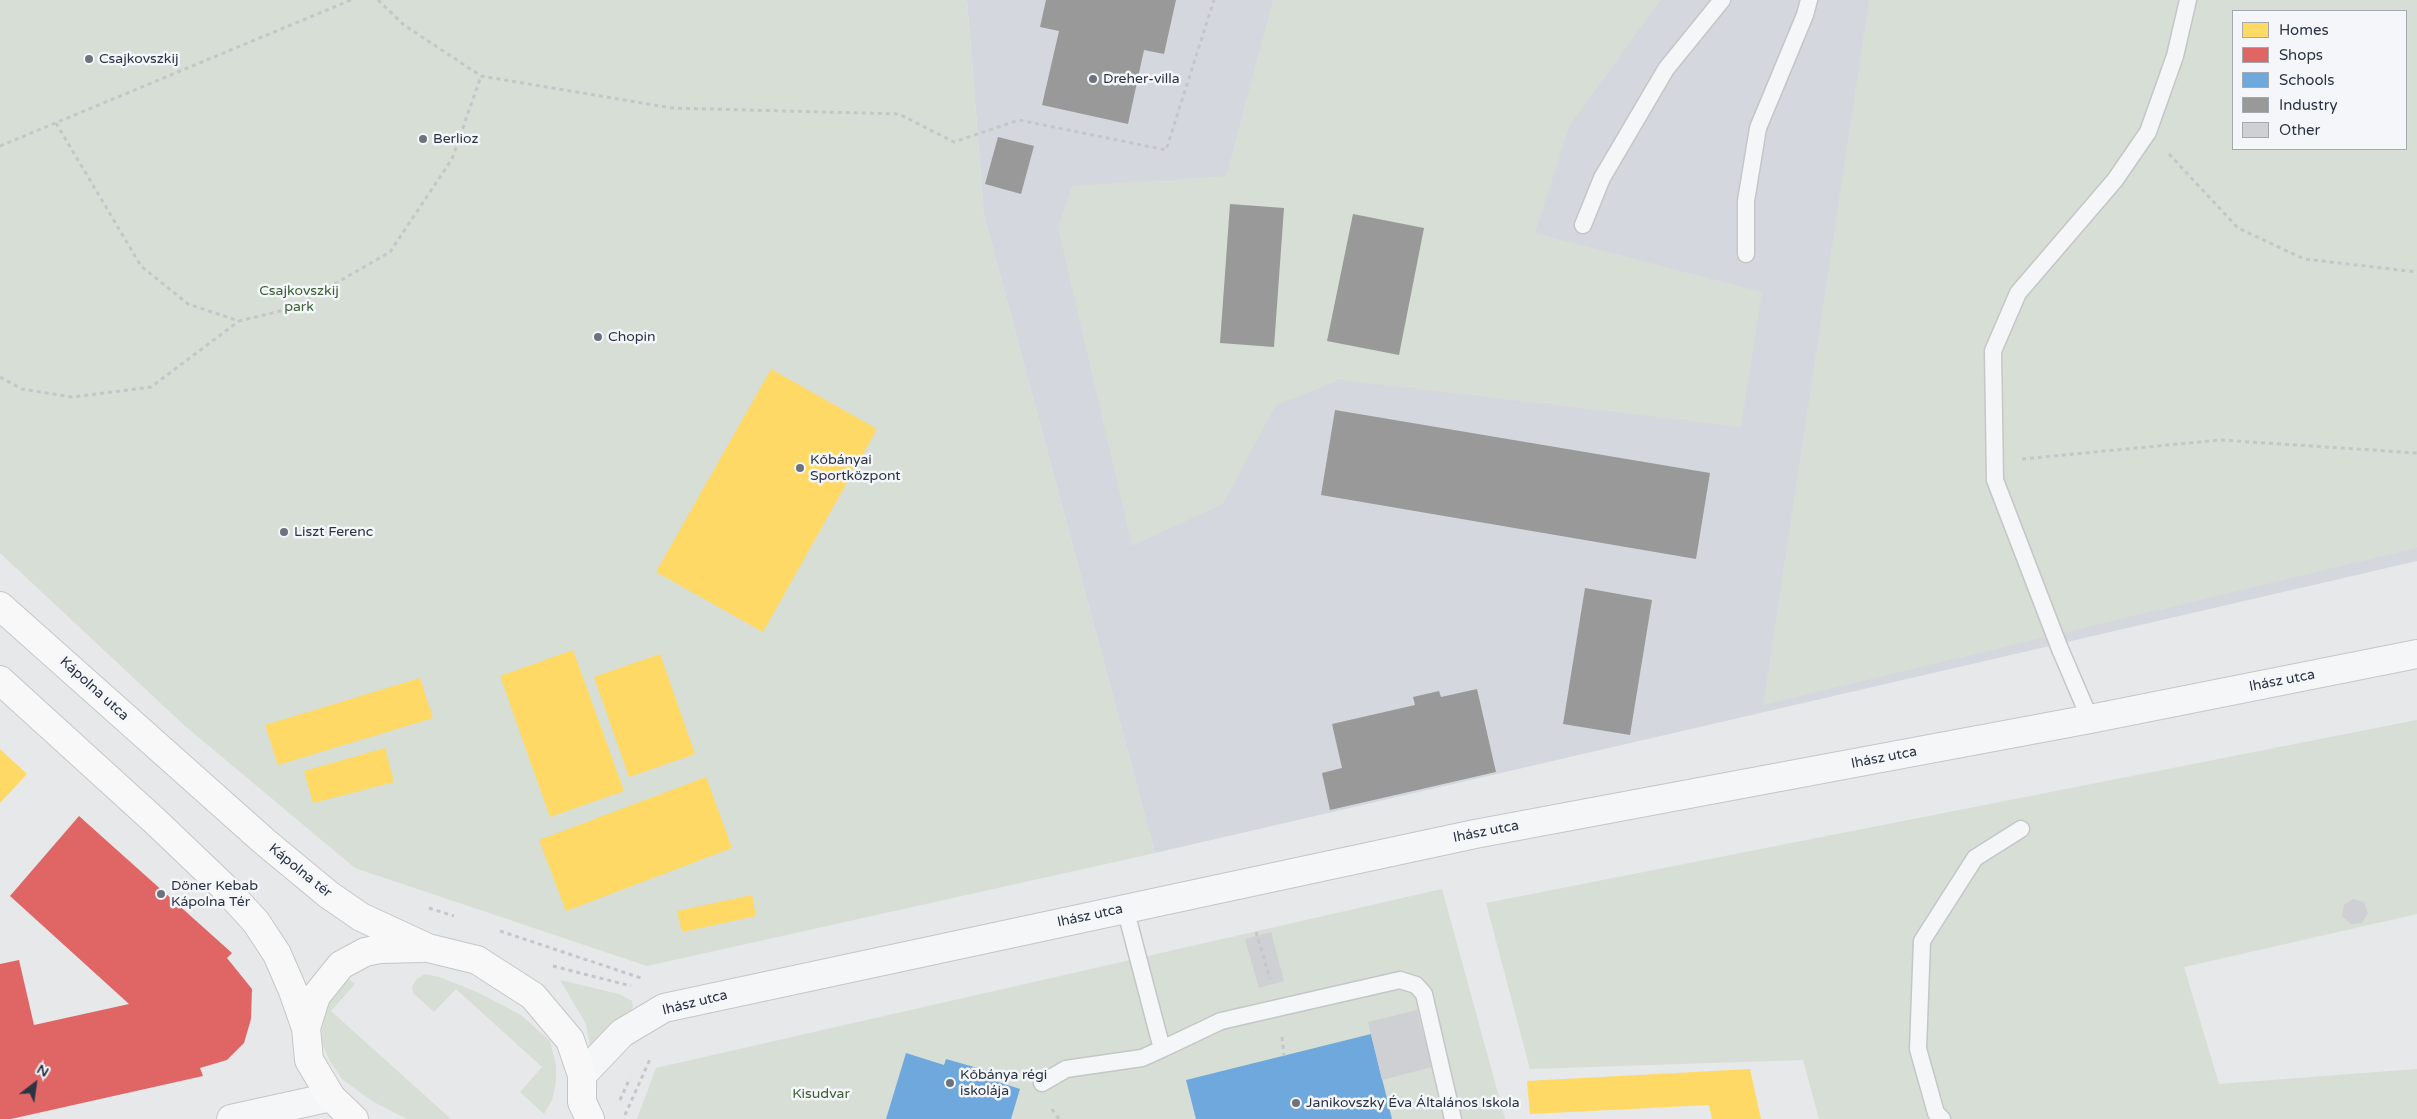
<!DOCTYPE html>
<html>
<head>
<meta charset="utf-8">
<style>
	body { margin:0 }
	#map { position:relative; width:2417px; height:1119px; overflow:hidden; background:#e6e8ea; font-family:"Varela Round",sans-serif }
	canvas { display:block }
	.legend { position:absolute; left:2232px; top:10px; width:175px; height:140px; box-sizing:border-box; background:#f4f6f9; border:1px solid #a4a8b1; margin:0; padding:6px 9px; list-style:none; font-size:15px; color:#2b3445 }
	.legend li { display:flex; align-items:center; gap:10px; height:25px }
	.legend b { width:25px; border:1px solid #a4a8b1 }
	.north { position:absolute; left:10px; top:1059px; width:50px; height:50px; -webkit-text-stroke:4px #f4f6f9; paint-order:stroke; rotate:30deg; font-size:14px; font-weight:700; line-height:20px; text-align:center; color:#2b3445 }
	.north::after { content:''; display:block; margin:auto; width:18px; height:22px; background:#2b3445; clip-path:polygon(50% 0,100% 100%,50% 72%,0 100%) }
</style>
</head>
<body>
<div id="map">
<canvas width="2417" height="1119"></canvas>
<ul class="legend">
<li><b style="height:14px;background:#ffd966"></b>Homes</li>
<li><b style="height:14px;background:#e06666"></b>Shops</li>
<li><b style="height:14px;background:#6fa8dc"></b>Schools</li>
<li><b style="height:14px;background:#999"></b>Industry</li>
<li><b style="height:14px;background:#ced0d3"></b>Other</li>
</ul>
<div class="north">N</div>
</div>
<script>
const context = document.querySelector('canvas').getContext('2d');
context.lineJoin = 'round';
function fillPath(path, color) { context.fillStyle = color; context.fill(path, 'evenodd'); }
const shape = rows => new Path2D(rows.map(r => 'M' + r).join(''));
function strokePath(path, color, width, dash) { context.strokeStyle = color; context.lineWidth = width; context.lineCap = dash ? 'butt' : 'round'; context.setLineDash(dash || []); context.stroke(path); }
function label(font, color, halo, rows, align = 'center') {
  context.font = font + ' "Varela Round",sans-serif'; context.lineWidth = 5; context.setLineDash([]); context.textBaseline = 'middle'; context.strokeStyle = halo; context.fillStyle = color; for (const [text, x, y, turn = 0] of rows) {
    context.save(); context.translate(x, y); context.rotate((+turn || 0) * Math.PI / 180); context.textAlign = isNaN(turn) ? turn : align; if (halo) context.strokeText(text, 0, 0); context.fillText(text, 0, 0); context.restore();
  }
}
fillPath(shape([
	[967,0,2417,0,2417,561,1155,853,984,215],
	[2233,11,2406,11,2406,149,2233,149]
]), '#d4d7dd');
fillPath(shape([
	[0,0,967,0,984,215,1155,853,647,966,355,868,185,726,0,553],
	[1273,0,1661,0,1570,125,1535,233,1762,292,1741,427,1340,380,1276,405,1223,504,1132,546,1058,228,1072,186,1226,176],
	[1869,0,2417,0,2417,548,1763,705],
	[2233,11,2406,11,2406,149,2233,149],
	[2417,720,2417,914,2184,967,2219,1084,2417,1069,2417,1119,1819,1119,1803,1060,1530,1069,1486,903],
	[1442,889,1505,1119,637,1119,656,1068],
	[425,974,439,977,477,992,521,1015,550,1041,556,1065,556,1082,552,1100,544,1114,520,1092,542,1067,456,989,434,1012,413,993,412,986,417,979],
	[350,980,355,984,331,1011,451,1119,407,1119,372,1101,342,1079,330,1061,322,1044,321,1011,340,984],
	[560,980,619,994,632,1001,633,1007,628,1014,613,1022,590,1047,586,1024]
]), '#d6ded6');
fillPath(shape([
	[771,369,877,429,763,632,656,572],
	[573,650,624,791,550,817,500,676],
	[660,654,695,754,629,777,594,677],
	[420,678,433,718,278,765,265,725],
	[385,748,394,782,313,803,304,771],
	[0,749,27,774,0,803],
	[706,777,732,848,566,911,539,840],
	[752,895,756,916,682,932,677,911],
	[1750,1069,1761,1119,1712,1119,1709,1105,1530,1114,1527,1081]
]), '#ffd966');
fillPath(shape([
	[79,816,232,953,227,958,252,989,251,1019,244,1043,227,1060,200,1068,203,1076,11,1119,0,1119,0,964,19,960,34,1025,129,1004,10,896]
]), '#e06666');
fillPath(shape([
	[1371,1034,1392,1119,1196,1119,1186,1080],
	[906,1053,944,1065,946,1059,988,1071,986,1078,1020,1089,1011,1119,886,1119]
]), '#6fa8dc');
fillPath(shape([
	[1046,0,1176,0,1164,54,1144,50,1128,124,1042,105,1059,31,1040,27],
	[998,137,1034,146,1021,194,985,184],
	[1230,204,1284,208,1274,347,1220,343],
	[1353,214,1424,228,1399,355,1327,341],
	[1335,410,1710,473,1696,559,1321,495],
	[1585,588,1652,600,1630,735,1563,724],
	[1477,689,1496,772,1330,810,1322,773,1342,768,1332,724,1415,705,1413,697,1439,691,1441,697]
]), '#999');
fillPath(shape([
	[2353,899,2364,902,2368,913,2362,923,2351,924,2342,916,2344,905],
	[1271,932,1284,981,1259,988,1245,939],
	[1417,1010,1432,1067,1382,1080,1368,1022]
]), '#ced0d3');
const lane = shape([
	[1583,225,1602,178,1666,69,1722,0],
	[1746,254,1746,201,1758,128,1805,15,1809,0],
	[2090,719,2060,649,1995,480,1993,351,2018,293,2115,180,2148,132,2175,56,2188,0],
	[1162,1049,1221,1021,1400,980,1416,985,1424,994,1453,1119],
	[1042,1083,1066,1069,1142,1058,1162,1049,1125,908],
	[1942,1119,1936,1113,1918,1049,1922,941,1975,858,2021,829]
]);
const street = shape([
	[582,1075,622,1033,664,1008,1475,834,2090,719,2417,654],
	[231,1119,331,1097]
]);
const secondary = shape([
	[0,606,265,842,329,895,361,917,428,948,477,960,533,996,570,1040,582,1075,582,1102,590,1119],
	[0,680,156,822,225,888,256,922,277,954,293,991,306,1028,309,1060,331,1097,354,1119],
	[306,1028,316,996,341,965,365,952,380,949,421,948]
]);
strokePath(lane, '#c4c6c8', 19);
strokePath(street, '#c4c6c8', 30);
strokePath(secondary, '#c4c6c8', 30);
strokePath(shape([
	[378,0,404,25,481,76,672,108,899,114,954,142,1019,120,1166,150,1214,0],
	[56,123,141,266,188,304,239,321,293,308,390,252,452,159,481,76],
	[0,146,351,0],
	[2169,154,2238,228,2304,259,2417,272],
	[0,377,22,389,72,397,151,387,239,321],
	[2022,459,2220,440,2417,453],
	[429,908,454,916],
	[500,931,644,979],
	[1256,932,1270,979],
	[553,966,631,986],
	[1282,1037,1284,1056],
	[620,1100,630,1078],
	[1052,1109,1059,1119],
	[625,1115,651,1057]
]), '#c5c6ca', 3, [4, 4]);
strokePath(lane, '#f5f6f7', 16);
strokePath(street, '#f5f6f7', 28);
strokePath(secondary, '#f8f8f8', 28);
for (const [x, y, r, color] of [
	[89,59,5,"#6c737f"],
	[1093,79,5,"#6c737f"],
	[423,139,5,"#6c737f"],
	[598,337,5,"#6c737f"],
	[800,468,5,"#6c737f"],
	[284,532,5,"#6c737f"],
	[161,894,5,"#6c737f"],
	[950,1083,5,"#6c737f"],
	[1296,1103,5,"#6c737f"]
]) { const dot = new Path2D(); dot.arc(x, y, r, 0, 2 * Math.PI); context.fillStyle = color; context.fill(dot); strokePath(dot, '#f4f6f9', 2); }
label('14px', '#2b3445', '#f4f6f9', [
	["Csajkovszkij",99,59],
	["Dreher-villa",1103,79],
	["Berlioz",433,139],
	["Chopin",608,337],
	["Kőbányai",810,460],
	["Sportközpont",810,476],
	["Liszt Ferenc",294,532],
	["Döner Kebab",171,886],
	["Kápolna Tér",171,902],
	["Kőbánya régi",960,1075],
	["iskolája",960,1091],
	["Janikovszky Éva Általános Iskola",1306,1103]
], 'left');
label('14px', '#3f6138', '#f4f6f9', [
	["Csajkovszkij",299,291],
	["park",299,307],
	["Kisudvar",821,1094]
]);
label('14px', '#2b3445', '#f4f6f9', [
	["Ihász utca",2282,681,-11],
	["Kápolna utca",94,689,42],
	["Ihász utca",1884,758,-11],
	["Ihász utca",1486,832,-11],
	["Kápolna tér",300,871,39],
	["Ihász utca",1090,916,-12],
	["Ihász utca",695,1003,-14]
]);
</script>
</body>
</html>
